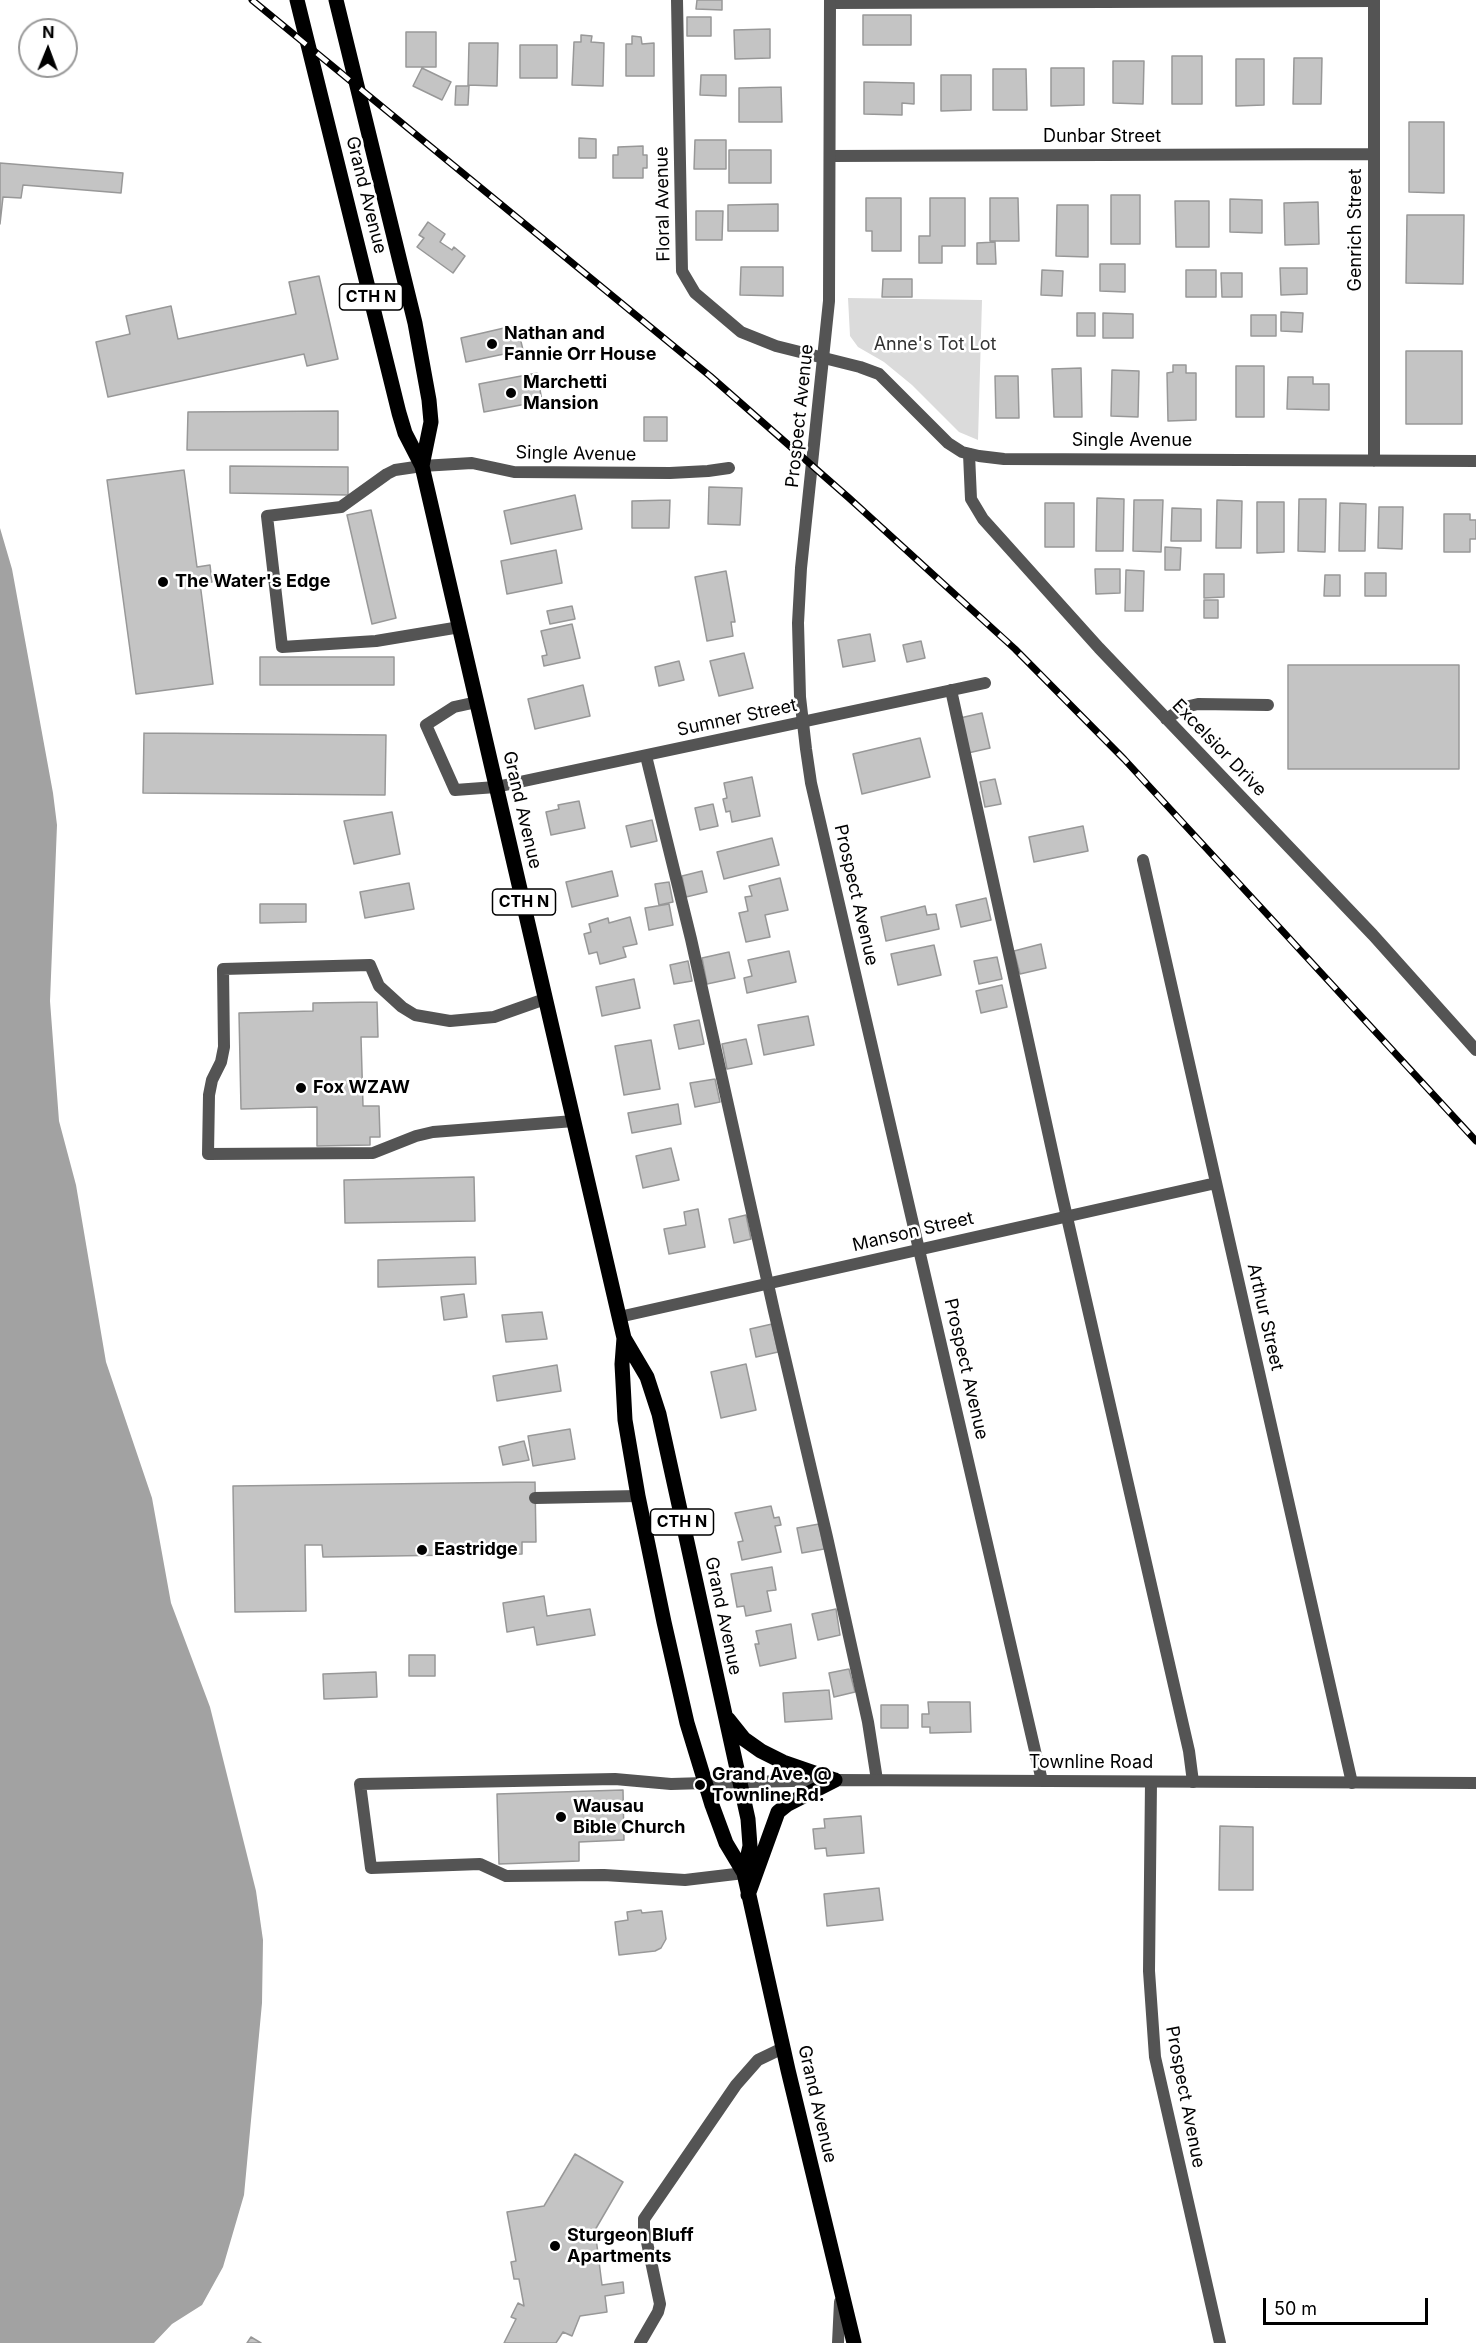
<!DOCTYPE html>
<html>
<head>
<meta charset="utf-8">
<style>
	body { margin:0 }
	#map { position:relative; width:1476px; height:2343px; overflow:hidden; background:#fff; font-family:Inter,sans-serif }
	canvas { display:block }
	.north { position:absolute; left:18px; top:18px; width:60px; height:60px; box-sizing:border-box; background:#fff; border:2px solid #999; border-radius:50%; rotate:1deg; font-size:16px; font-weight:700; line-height:24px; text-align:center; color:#000 }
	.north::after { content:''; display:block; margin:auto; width:21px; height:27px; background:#000; clip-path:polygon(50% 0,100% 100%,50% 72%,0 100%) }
	.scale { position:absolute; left:1263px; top:2298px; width:165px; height:27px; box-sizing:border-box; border:3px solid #000; border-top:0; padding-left:8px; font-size:18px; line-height:21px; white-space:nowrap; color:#000; -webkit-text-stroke:4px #fff; paint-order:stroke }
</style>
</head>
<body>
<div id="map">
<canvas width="1476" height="2343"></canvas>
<div class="north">N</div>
<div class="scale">50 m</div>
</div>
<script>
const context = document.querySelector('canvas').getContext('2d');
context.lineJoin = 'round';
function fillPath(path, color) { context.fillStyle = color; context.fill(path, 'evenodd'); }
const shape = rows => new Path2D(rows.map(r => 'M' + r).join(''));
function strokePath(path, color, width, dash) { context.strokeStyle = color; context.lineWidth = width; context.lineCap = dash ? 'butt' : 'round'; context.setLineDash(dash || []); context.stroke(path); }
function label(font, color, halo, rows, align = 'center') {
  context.font = font + ' Inter,sans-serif'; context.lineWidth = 5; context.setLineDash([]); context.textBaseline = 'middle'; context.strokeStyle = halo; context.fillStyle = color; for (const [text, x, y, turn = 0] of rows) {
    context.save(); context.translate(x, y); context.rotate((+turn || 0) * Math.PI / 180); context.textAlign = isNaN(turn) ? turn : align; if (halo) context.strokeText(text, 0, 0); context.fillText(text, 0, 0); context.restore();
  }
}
fillPath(shape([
	[848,298,982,300,978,440,959,432,912,385,884,362,858,347,850,336]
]), '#dbdbdb');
fillPath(shape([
	[0,528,12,569,53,793,57,825,50,1001,59,1121,76,1185,106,1362,152,1498,171,1603,210,1707,256,1891,263,1940,262,2003,244,2195,223,2267,202,2305,172,2324,154,2343,0,2343]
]), '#a2a2a2');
const building = shape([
	[697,0,722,0,722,10,696,9,697,0],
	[863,15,911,15,911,45,863,45,863,15],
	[687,17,711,17,711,36,687,36,687,17],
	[770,29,770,58,735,59,734,30,770,29],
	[406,32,436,32,436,67,406,67,406,32],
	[581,35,592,36,591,42,604,43,603,86,572,85,574,42,581,42,581,35],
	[632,36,641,37,642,44,654,43,654,76,626,76,626,44,632,44,632,36],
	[469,43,498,43,497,86,468,85,469,43],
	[520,45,557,45,557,78,520,78,520,45],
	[1172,56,1202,56,1202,104,1172,104,1172,56],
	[1294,58,1322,58,1321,104,1293,104,1294,58],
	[1236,59,1264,59,1264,105,1236,106,1236,59],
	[1113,61,1144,61,1143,104,1113,103,1113,61],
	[422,68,451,82,442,100,413,86,422,68],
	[1051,68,1084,68,1084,105,1051,106,1051,68],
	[993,69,1026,69,1027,110,993,110,993,69],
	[701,75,726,75,726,96,700,95,701,75],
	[941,75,971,75,971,110,941,111,941,75],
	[864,82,914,83,914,104,902,103,902,115,864,114,864,82],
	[456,86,469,86,468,105,455,105,456,86],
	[781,87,782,122,739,122,739,88,781,87],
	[1409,122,1444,122,1444,193,1409,192,1409,122],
	[579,138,596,139,596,158,579,158,579,138],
	[695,140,726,140,726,169,694,169,695,140],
	[643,146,643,155,647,155,647,168,643,168,643,178,613,178,613,155,618,155,618,147,643,146],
	[729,150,771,150,771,183,729,183,729,150],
	[0,163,123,173,121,193,23,185,21,198,3,197,0,224,0,163],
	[1111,195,1140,195,1140,244,1111,244,1111,195],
	[866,198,901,198,901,251,872,251,872,231,866,231,866,198],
	[930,198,965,198,965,246,942,246,942,263,919,263,919,236,930,236,930,198],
	[990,198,1018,198,1019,241,990,241,990,198],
	[1230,199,1262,200,1262,233,1230,232,1230,199],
	[1175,201,1209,201,1209,247,1176,247,1175,201],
	[1318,202,1319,244,1285,245,1284,203,1318,202],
	[778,204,778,231,728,231,728,205,778,204],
	[1057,205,1088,205,1088,257,1056,256,1057,205],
	[696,211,723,211,722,240,696,240,696,211],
	[1407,215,1464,215,1463,284,1406,283,1407,215],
	[428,222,445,234,440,242,452,250,454,247,465,256,453,273,417,247,424,238,419,235,428,222],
	[995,242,996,264,977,264,977,243,995,242],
	[1100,264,1125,264,1125,292,1100,291,1100,264],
	[741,267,783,267,783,296,740,295,741,267],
	[1280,268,1307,268,1307,294,1281,295,1280,268],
	[1042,270,1063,271,1062,296,1041,295,1042,270],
	[1186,270,1216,270,1216,297,1186,297,1186,270],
	[1221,273,1242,273,1242,297,1222,297,1221,273],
	[319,276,338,359,307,366,304,354,108,397,96,342,130,334,126,316,171,306,178,339,296,314,289,282,319,276],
	[883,279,912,279,912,297,882,297,883,279],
	[1281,312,1303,313,1302,332,1281,331,1281,312],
	[1077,313,1095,313,1095,336,1077,336,1077,313],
	[1103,313,1133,314,1133,338,1103,338,1103,313],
	[1251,315,1276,315,1276,336,1251,336,1251,315],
	[517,325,523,350,466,362,461,338,517,325],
	[1406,351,1462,351,1462,424,1406,424,1406,351],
	[1173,365,1186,365,1186,373,1196,373,1196,420,1168,421,1167,373,1173,372,1173,365],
	[1236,366,1264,366,1264,417,1236,417,1236,366],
	[1081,368,1082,417,1054,417,1052,369,1081,368],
	[1112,370,1139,371,1138,417,1111,416,1112,370],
	[537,373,542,401,484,412,479,384,537,373],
	[995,376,1018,376,1019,418,996,418,995,376],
	[1288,377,1313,377,1313,384,1329,384,1329,410,1287,409,1288,377],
	[338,411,338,450,187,450,188,412,338,411],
	[644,417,667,417,667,441,644,441,644,417],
	[230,466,348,467,348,495,230,493,230,466],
	[184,470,197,567,210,565,212,582,200,583,213,684,136,694,107,480,184,470],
	[709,487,742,488,740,525,708,524,709,487],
	[575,495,582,529,511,544,504,511,575,495],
	[1097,498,1124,499,1123,551,1096,551,1097,498],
	[1299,499,1326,499,1325,552,1298,551,1299,499],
	[670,500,669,528,632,528,632,501,670,500],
	[1134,500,1163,500,1161,552,1133,551,1134,500],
	[1217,500,1242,501,1241,548,1216,548,1217,500],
	[1257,502,1284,502,1284,552,1257,553,1257,502],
	[1045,503,1074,503,1074,547,1045,547,1045,503],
	[1340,503,1366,504,1365,551,1339,551,1340,503],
	[1379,507,1403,507,1402,549,1378,548,1379,507],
	[1172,508,1201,509,1201,541,1171,541,1172,508],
	[371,510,396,618,372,624,347,515,371,510],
	[1444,514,1470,514,1470,520,1476,520,1476,539,1470,539,1470,552,1444,552,1444,514],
	[1165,547,1181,548,1180,570,1165,570,1165,547],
	[556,550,562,583,507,594,501,561,556,550],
	[1095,569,1120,569,1120,593,1096,594,1095,569],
	[1126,570,1144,571,1143,611,1125,611,1126,570],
	[726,571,735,622,731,622,733,636,707,641,695,577,726,571],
	[1365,573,1386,573,1386,596,1365,596,1365,573],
	[1204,574,1224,574,1224,597,1204,598,1204,574],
	[1325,575,1340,575,1340,596,1324,596,1325,575],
	[1204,600,1218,600,1218,618,1204,618,1204,600],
	[572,606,575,619,550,624,547,611,572,606],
	[572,624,580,658,544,666,542,656,547,655,541,631,572,624],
	[870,634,875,661,843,667,838,640,870,634],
	[921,641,925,658,907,662,903,645,921,641],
	[744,653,753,688,719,696,710,661,744,653],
	[260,657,394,657,394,685,260,685,260,657],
	[679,661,684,680,659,686,655,667,679,661],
	[1288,665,1459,665,1459,769,1288,769,1288,665],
	[583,685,590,716,535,729,528,699,583,685],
	[982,713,990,748,968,753,960,718,982,713],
	[144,733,386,735,385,795,143,793,144,733],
	[920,738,930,777,862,794,853,754,920,738],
	[752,777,760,816,732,822,730,811,726,812,723,799,727,798,724,783,752,777],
	[995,779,1001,804,985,807,980,782,995,779],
	[579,801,585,828,551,835,546,812,559,809,558,805,579,801],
	[713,804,718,826,700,830,695,808,713,804],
	[392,812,400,854,354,864,344,821,392,812],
	[652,820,657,841,631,847,626,826,652,820],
	[1083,826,1088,851,1034,862,1029,837,1083,826],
	[772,838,779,865,724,879,717,852,772,838],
	[612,871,618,896,572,907,566,882,612,871],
	[702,871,707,892,686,897,682,876,702,871],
	[780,878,788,910,765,915,770,937,746,942,739,913,748,911,745,897,752,896,749,886,780,878],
	[669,882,673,902,659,905,655,884,669,882],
	[409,883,414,909,365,918,360,892,409,883],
	[986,898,991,920,961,927,956,905,986,898],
	[260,904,306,904,306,922,260,923,260,904],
	[669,904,673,925,649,930,645,908,669,904],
	[925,906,927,915,936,914,939,929,886,941,881,917,925,906],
	[630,917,637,944,623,947,626,957,600,964,597,952,589,954,584,934,591,932,589,924,608,918,609,923,630,917],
	[1041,944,1046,968,1020,974,1014,951,1041,944],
	[934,945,941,975,898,985,891,954,934,945],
	[789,951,796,982,747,993,744,978,752,976,748,960,789,951],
	[729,952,735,978,707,984,702,958,729,952],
	[997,957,1002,979,979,984,974,961,997,957],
	[688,961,692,981,674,984,670,965,688,961],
	[634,979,640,1008,602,1016,596,987,634,979],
	[1002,985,1007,1007,981,1013,976,991,1002,985],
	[377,1002,378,1037,361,1037,363,1106,379,1106,380,1137,370,1137,370,1145,317,1146,317,1107,241,1109,239,1013,313,1011,313,1003,377,1002],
	[808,1016,814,1045,764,1055,758,1025,808,1016],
	[699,1020,704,1044,679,1049,674,1025,699,1020],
	[746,1039,752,1064,727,1069,722,1044,746,1039],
	[651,1040,660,1089,624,1095,615,1046,651,1040],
	[715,1079,720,1102,695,1107,690,1083,715,1079],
	[678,1104,681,1124,632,1133,628,1113,678,1104],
	[671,1148,679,1180,643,1188,636,1156,671,1148],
	[474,1177,475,1221,345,1223,344,1180,474,1177],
	[698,1209,705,1247,669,1254,664,1229,686,1225,684,1212,698,1209],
	[746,1215,751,1239,734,1243,729,1219,746,1215],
	[475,1257,476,1284,378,1287,378,1260,475,1257],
	[464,1294,467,1317,444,1320,441,1297,464,1294],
	[542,1312,547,1339,506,1342,502,1315,542,1312],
	[772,1324,778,1352,756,1357,750,1329,772,1324],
	[746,1364,756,1410,721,1418,711,1372,746,1364],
	[557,1365,561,1391,497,1401,493,1376,557,1365],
	[570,1429,575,1459,533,1466,528,1436,570,1429],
	[524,1441,529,1460,503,1465,499,1447,524,1441],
	[535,1482,536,1542,522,1542,522,1554,323,1557,322,1545,305,1545,306,1611,235,1612,233,1486,535,1482],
	[771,1506,774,1518,779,1517,781,1525,775,1526,781,1552,742,1560,738,1542,743,1541,735,1513,771,1506],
	[819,1524,824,1549,802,1553,797,1528,819,1524],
	[772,1567,776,1590,767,1591,771,1611,746,1616,744,1606,737,1607,731,1574,772,1567],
	[544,1596,547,1616,590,1609,595,1635,537,1645,534,1627,507,1632,503,1603,544,1596],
	[836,1609,840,1635,818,1640,812,1614,836,1609],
	[791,1624,796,1658,760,1666,755,1644,759,1644,756,1631,791,1624],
	[409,1655,435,1655,435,1676,409,1676,409,1655],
	[849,1669,855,1692,834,1697,829,1673,849,1669],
	[376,1672,377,1697,324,1699,323,1674,376,1672],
	[829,1690,832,1719,785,1722,783,1693,829,1690],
	[928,1702,970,1702,971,1732,930,1733,930,1727,922,1727,922,1714,929,1714,928,1702],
	[881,1705,908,1705,908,1728,881,1728,881,1705],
	[623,1790,624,1840,579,1842,579,1861,499,1864,497,1794,623,1790],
	[861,1816,864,1853,827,1856,826,1848,815,1849,813,1829,825,1828,824,1819,861,1816],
	[1220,1826,1253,1827,1253,1890,1219,1890,1220,1826],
	[879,1888,883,1920,827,1926,824,1894,879,1888],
	[641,1910,642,1913,662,1911,666,1939,661,1948,655,1951,619,1955,615,1922,628,1920,627,1912,641,1910],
	[575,2154,623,2182,595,2230,602,2285,623,2282,624,2293,605,2296,607,2312,580,2316,572,2336,563,2332,556,2343,504,2343,516,2319,511,2317,518,2303,524,2306,519,2279,514,2279,511,2262,516,2261,507,2212,544,2206,575,2154],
	[251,2337,261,2343,247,2343,251,2337]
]);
fillPath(building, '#c4c4c4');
strokePath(building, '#989898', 1.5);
strokePath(shape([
	[830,3,1374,1],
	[969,454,971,499,983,519,1099,648,1373,935,1476,1050],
	[422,466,395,470,387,474,341,507,267,516,282,647,376,641,460,627],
	[951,690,1061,1191,1189,1751,1193,1782],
	[477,702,454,707,426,725,455,790,496,787],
	[1166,719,1185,707,1198,704,1268,705],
	[646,756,691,939,774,1311,827,1537,868,1722,877,1780],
	[545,999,494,1017,450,1021,415,1015,402,1007,379,986,370,965,223,969,224,1047,221,1062,212,1080,209,1095,208,1154,373,1153,416,1136,433,1132,574,1121],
	[535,1498,638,1496],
	[705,1783,671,1784,615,1779,360,1784,371,1868,480,1864,506,1876,604,1875,685,1880,744,1873],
	[640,2343,658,2312,660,2304,644,2228,644,2219,736,2085,758,2060,783,2048]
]), '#545454', 12);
strokePath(shape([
	[677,0,682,271,695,293,741,332,776,346,860,367,879,374,948,443,962,452,979,456,1004,459,1476,461],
	[1374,0,1374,461],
	[830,156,1374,154],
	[422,466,472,463,514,472,670,473,708,471,729,468],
	[496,787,985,683],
	[1143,860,1352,1783],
	[619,1317,1216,1183],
	[1151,1782,1149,1971,1155,2057,1220,2343]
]), '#545454', 12);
strokePath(shape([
	[830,0,829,301,801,568,798,623,800,697,806,749,811,783,1042,1781],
	[705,1783,835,1780,1476,1783],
	[838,2343,840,2302]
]), '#545454', 12);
strokePath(shape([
	[297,0,399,413,405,433,422,466,624,1338,647,1377,659,1414,748,1819,750,1846,744,1873],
	[336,0,415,323,429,400,431,422,422,466],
	[624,1338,622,1364,625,1420,638,1496,664,1622,687,1723,712,1805,726,1843,744,1873,788,2070,854,2343],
	[728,1719,744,1739,761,1751,783,1762,835,1780],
	[748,1895,778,1812,788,1804,835,1780]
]), '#000', 15);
const rail = shape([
	[252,0,710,376,849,498,1015,649,1124,759,1476,1141]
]);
strokePath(rail, '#000', 7);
strokePath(rail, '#fff', 4.5, [14]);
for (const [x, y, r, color] of [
	[492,344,6,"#000"],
	[511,393,6,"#000"],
	[163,582,6,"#000"],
	[301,1088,6,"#000"],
	[422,1550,6,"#000"],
	[700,1785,6,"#000"],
	[561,1817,6,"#000"],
	[555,2246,6,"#000"]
]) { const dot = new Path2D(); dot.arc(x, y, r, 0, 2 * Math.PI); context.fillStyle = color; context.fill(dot); strokePath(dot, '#fff', 2); }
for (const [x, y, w] of [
	[371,297,63],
	[524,902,63],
	[682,1522,63]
]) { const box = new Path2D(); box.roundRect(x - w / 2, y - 13, w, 26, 4.5); context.fillStyle = '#fff'; context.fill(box); strokePath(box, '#000', 1.5); }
label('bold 16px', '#000', null, [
	["CTH N",371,297],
	["CTH N",524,902],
	["CTH N",682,1522]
]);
label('18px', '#000', '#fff', [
	["Dunbar Street",1102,137],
	["Grand Avenue",366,195,76],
	["Floral Avenue",663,204,-91],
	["Genrich Street",1356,230,-90],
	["Prospect Avenue",800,416,-84],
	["Single Avenue",1132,441],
	["Single Avenue",576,454,1],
	["Sumner Street",737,718,-12],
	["Excelsior Drive",1219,748,46],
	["Grand Avenue",522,810,77],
	["Prospect Avenue",856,895,77],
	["Manson Street",913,1232,-13],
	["Arthur Street",1265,1317,77],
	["Prospect Avenue",966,1369,77],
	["Grand Avenue",723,1616,78],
	["Townline Road",1091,1763],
	["Prospect Avenue",1185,2097,79],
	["Grand Avenue",817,2104,77]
]);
label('bold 18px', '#000', '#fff', [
	["Nathan and",504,334],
	["Fannie Orr House",504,355],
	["Marchetti",523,383],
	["Mansion",523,404],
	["The Water's Edge",175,582],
	["Fox WZAW",313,1088],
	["Eastridge",434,1550],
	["Grand Ave. @",712,1775],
	["Townline Rd.",712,1796],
	["Wausau",573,1807],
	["Bible Church",573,1828],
	["Sturgeon Bluff",567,2236],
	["Apartments",567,2257]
], 'left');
label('18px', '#323232', '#fff', [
	["Anne's Tot Lot",935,345]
]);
</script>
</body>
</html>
